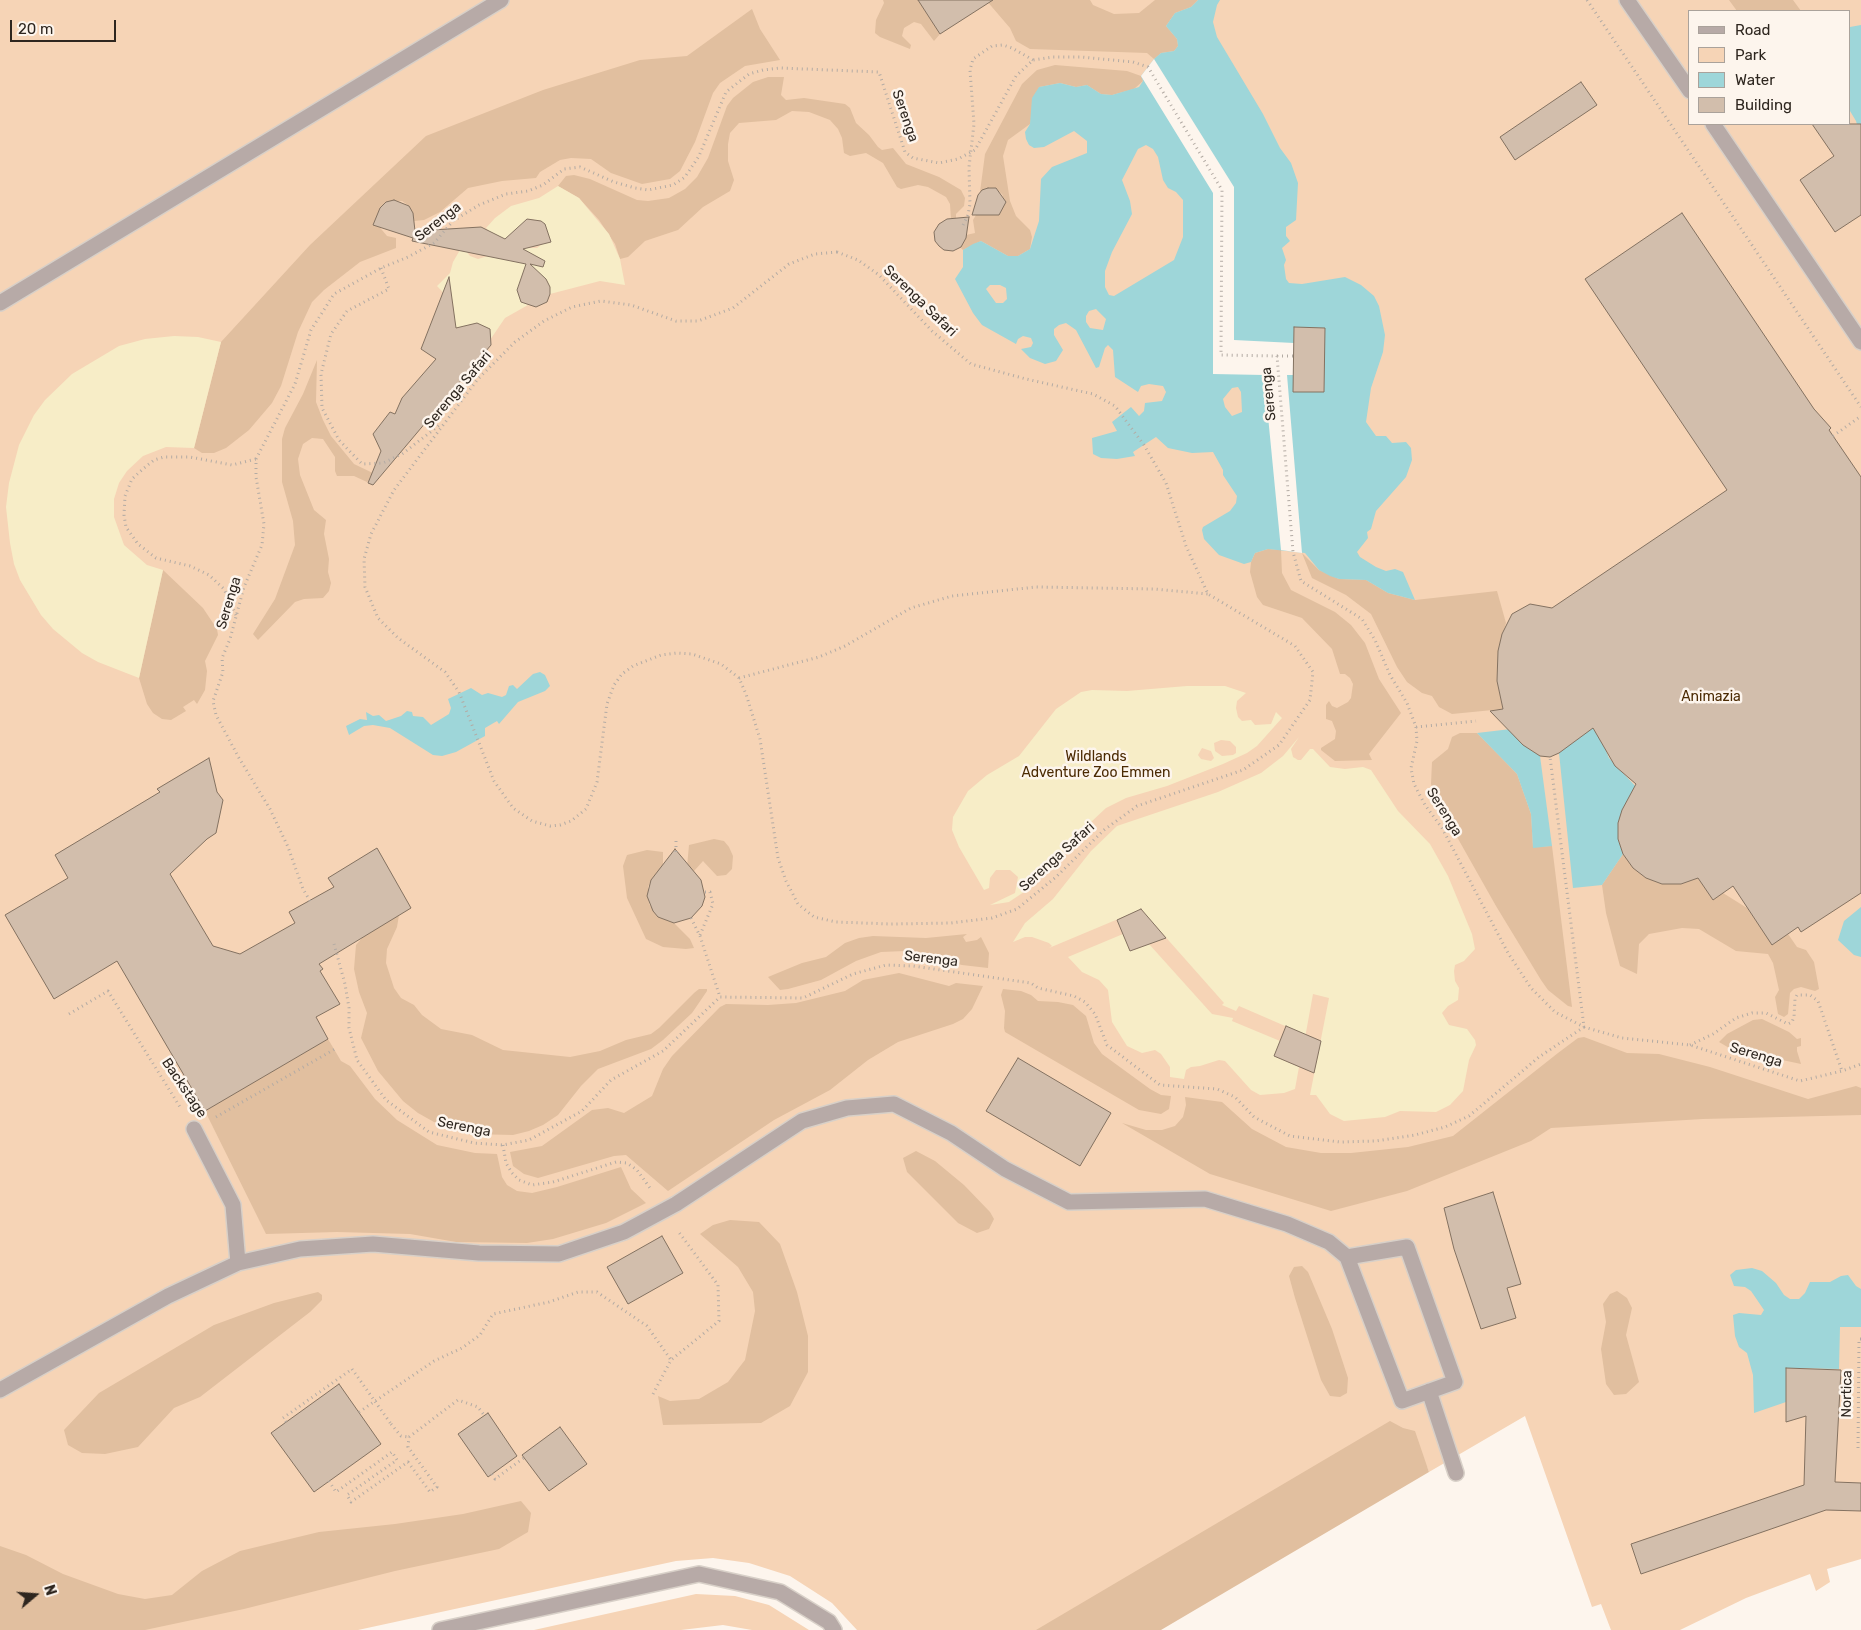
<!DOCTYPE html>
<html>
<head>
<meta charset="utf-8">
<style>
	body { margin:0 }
	#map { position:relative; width:1861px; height:1630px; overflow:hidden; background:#fdf5ed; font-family:Rubik,sans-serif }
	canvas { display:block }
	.legend { position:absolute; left:1688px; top:10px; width:162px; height:115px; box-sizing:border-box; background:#fdf5ed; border:1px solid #aaa29b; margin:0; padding:6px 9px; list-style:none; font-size:15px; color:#2e261f }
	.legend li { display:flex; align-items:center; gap:10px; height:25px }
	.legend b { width:25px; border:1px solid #aaa29b }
	.north { position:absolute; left:10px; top:1570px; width:50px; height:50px; -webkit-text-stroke:4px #fdf5ed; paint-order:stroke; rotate:72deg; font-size:14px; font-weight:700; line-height:20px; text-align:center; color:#2e261f }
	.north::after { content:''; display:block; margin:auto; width:18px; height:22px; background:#2e261f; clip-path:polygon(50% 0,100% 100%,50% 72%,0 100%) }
	.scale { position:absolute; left:10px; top:20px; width:106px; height:22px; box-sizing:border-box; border:2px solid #2e261f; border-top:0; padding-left:6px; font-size:15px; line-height:18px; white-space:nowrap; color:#2e261f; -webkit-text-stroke:4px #fdf5ed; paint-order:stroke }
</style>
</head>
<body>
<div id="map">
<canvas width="1861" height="1630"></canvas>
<ul class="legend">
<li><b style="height:6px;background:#b7aaa7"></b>Road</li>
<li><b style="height:14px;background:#f6d4b6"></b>Park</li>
<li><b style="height:14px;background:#9ed6d9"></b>Water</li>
<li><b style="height:14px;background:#d2beac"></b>Building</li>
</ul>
<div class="north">N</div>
<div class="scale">20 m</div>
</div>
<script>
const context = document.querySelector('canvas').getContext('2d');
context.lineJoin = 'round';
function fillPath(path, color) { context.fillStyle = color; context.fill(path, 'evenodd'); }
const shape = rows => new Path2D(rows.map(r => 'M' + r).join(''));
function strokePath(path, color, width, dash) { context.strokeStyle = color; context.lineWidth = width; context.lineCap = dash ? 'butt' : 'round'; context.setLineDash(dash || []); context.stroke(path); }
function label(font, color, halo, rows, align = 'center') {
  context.font = font + ' Rubik,sans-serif'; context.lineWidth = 5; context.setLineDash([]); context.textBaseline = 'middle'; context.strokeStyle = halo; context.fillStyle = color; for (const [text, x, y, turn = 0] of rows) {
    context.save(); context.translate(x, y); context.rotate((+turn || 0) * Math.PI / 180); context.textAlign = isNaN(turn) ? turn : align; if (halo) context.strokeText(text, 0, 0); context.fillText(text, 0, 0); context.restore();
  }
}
fillPath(shape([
	[0,0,1861,0,1861,1559,1827,1569,1830,1582,1816,1591,1810,1574,1746,1598,1680,1630,1611,1630,1601,1604,1592,1607,1525,1416,1429,1472,1427,1467,1147,1630,857,1630,832,1603,790,1576,749,1563,713,1558,676,1561,358,1630,0,1630],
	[1690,11,1850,11,1850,124,1690,124],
	[696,1594,735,1596,769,1605,809,1630,752,1630,723,1625,681,1630,534,1630]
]), '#f6d4b6');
fillPath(shape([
	[883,0,918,0,940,34,934,41,921,24,914,22,904,28,902,36,911,45,910,49,880,37,875,33,876,20,884,3],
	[986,0,1090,0,1093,5,1114,14,1139,13,1155,0,1198,0,1191,7,1175,13,1166,26,1177,39,1178,46,1174,51,1161,53,1154,59,1147,53,1030,49,1016,41,1010,28],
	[1729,0,1793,0,1801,11,1737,11],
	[752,9,760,29,780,60,745,66,720,83,713,93,695,142,680,171,670,179,642,184,611,173,591,159,571,158,560,160,540,172,536,178,502,181,468,188,440,212,424,220,414,221,409,206,402,201,386,202,380,208,377,224,387,236,396,238,396,248,360,262,324,290,312,302,298,332,281,386,272,403,249,430,226,448,214,453,202,453,194,448,221,342,310,245,426,136,543,90,640,60,687,56],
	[1055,65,1127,71,1141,76,1143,81,1134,89,1112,95,1101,94,1087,85,1076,87,1060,83,1039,87,1030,124,1008,140,1003,156,1010,201,1016,216,1030,230,1032,237,1030,249,1018,256,1008,256,981,241,963,250,960,247,966,235,975,233,973,220,976,215,995,215,999,213,1005,202,1002,194,996,189,988,188,980,192,985,154,1022,84,1037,70],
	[768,77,784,77,781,95,786,100,804,98,845,104,850,108,856,123,869,135,878,147,882,150,893,148,906,164,939,177,961,190,965,198,964,206,956,214,956,219,951,219,950,204,946,197,928,187,918,185,901,189,897,187,883,163,866,153,850,156,844,153,842,138,838,129,830,120,809,112,792,111,776,120,739,123,730,133,728,144,728,161,734,180,730,191,703,207,678,230,645,241,628,257,620,259,615,244,599,220,579,198,558,186,566,176,574,175,590,179,637,200,648,201,669,198,685,189,697,177,708,158,727,106,733,98,753,82],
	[317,360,316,402,323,420,331,436,354,464,377,475,367,482,354,476,337,476,335,471,335,457,323,439,312,438,303,444,298,459,300,475,314,510,326,520,324,534,329,559,328,572,331,583,329,591,323,598,304,599,295,602,258,640,253,634,275,599,295,545,293,521,282,482,282,439,285,428,303,394],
	[1268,549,1281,550,1282,573,1291,590,1335,612,1351,625,1365,643,1379,679,1401,713,1369,754,1372,760,1335,761,1321,750,1321,748,1335,739,1336,731,1332,721,1326,719,1326,705,1329,701,1332,706,1337,708,1348,702,1351,698,1353,684,1350,678,1345,674,1340,674,1332,649,1302,618,1263,605,1257,597,1250,572,1251,562,1255,553],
	[1302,553,1319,570,1339,579,1366,580,1388,593,1415,600,1497,591,1506,623,1498,651,1497,681,1503,709,1452,714,1439,707,1432,696,1422,693,1407,682,1397,667,1371,614,1346,595,1312,578],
	[163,570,203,608,217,629,218,635,205,661,207,671,205,690,197,704,194,700,183,707,186,711,171,720,162,719,153,713,147,704,139,678],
	[1460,733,1477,733,1517,774,1531,814,1533,847,1552,846,1572,1007,1568,1006,1548,990,1541,980,1496,906,1435,798,1431,784,1432,762,1448,749,1452,737],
	[714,839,724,841,729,847,733,856,732,869,726,875,717,876,703,861,694,871,687,867,689,845],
	[647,850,663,852,663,869,651,880,648,887,649,904,658,917,674,923,690,939,694,948,686,949,663,947,646,939,627,898,623,866,627,855],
	[1623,854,1633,868,1646,878,1662,884,1681,884,1698,878,1713,900,1723,893,1747,908,1772,944,1788,934,1797,947,1806,950,1814,962,1819,989,1815,991,1801,987,1794,989,1790,993,1788,1014,1784,1017,1778,1014,1775,997,1779,990,1773,963,1768,954,1736,951,1699,929,1682,928,1649,934,1639,944,1637,974,1620,966,1606,913,1602,885],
	[399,915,397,927,387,949,386,963,394,988,401,998,414,1005,422,1015,441,1029,472,1035,503,1050,570,1057,600,1051,626,1040,651,1034,659,1028,694,993,699,989,707,989,707,991,692,1013,663,1040,651,1049,598,1069,581,1086,558,1115,543,1125,529,1131,513,1135,470,1134,434,1122,418,1113,403,1101,378,1071,361,1038,367,1013,359,992,354,969,356,945,362,938],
	[967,934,963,937,966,942,977,940,981,937,989,953,988,968,962,965,905,951,881,952,856,961,821,980,788,989,780,990,768,977,802,963,826,957,845,943,859,938,873,936,926,938],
	[899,973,949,986,956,983,983,986,972,1009,963,1019,953,1024,898,1042,868,1060,830,1090,774,1120,668,1191,626,1155,614,1156,538,1178,524,1174,513,1166,510,1152,542,1146,592,1110,608,1108,624,1113,652,1096,663,1069,672,1056,720,1007,726,1004,768,1005,796,1003,845,991,863,980],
	[1003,989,1021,991,1031,995,1038,1001,1058,1002,1073,1005,1080,1011,1086,1016,1094,1043,1102,1054,1150,1089,1161,1095,1171,1096,1169,1109,1161,1114,1139,1110,1005,1032,1004,1028,1005,1011,1001,995],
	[1762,1019,1789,1032,1797,1039,1801,1038,1801,1046,1797,1047,1797,1051,1801,1064,1731,1049,1719,1042,1727,1034,1753,1020],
	[1584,1037,1627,1053,1659,1054,1710,1067,1808,1099,1856,1086,1861,1088,1861,1115,1703,1119,1551,1128,1531,1141,1407,1191,1331,1211,1210,1174,1122,1123,1146,1130,1162,1130,1175,1126,1183,1117,1186,1105,1185,1097,1222,1102,1252,1129,1286,1147,1321,1153,1351,1153,1408,1147,1453,1136,1558,1053,1578,1038],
	[328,1039,341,1061,350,1066,375,1099,397,1120,437,1145,475,1153,497,1154,502,1177,507,1185,517,1191,532,1193,557,1187,621,1167,631,1189,646,1203,606,1223,553,1239,527,1243,456,1242,410,1234,337,1232,266,1234,205,1111],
	[916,1151,935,1161,964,1185,990,1212,994,1219,989,1229,977,1233,958,1223,907,1172,903,1158],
	[730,1220,759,1222,780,1244,797,1292,808,1336,808,1372,790,1406,761,1423,663,1425,658,1396,670,1401,699,1399,728,1382,745,1360,755,1311,753,1292,738,1267,700,1234,713,1225],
	[1302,1266,1308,1272,1332,1329,1348,1378,1347,1393,1340,1397,1330,1396,1321,1380,1295,1298,1289,1276,1294,1267],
	[1617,1291,1627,1298,1632,1308,1626,1335,1639,1382,1626,1394,1614,1395,1606,1384,1601,1349,1606,1322,1603,1304,1610,1294],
	[318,1292,322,1295,322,1300,310,1312,200,1397,174,1408,138,1447,105,1454,82,1453,68,1445,64,1430,99,1393,214,1325,274,1303],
	[1390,1421,1403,1428,1415,1431,1429,1472,1161,1630,1036,1630],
	[521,1501,531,1513,528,1532,499,1549,395,1571,244,1609,145,1630,0,1630,0,1546,26,1555,63,1574,118,1594,145,1599,172,1595,202,1571,240,1551,319,1532,395,1524,463,1514]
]), '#e1bf9f');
fillPath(shape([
	[558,186,579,198,609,234,620,259,625,285,600,281,550,294,550,287,546,279,524,303,528,305,505,318,490,340,485,327,477,323,468,325,462,332,454,325,453,303,437,286,450,273,453,262,464,243,466,251,470,256,478,259,488,256,491,233,486,228,495,218,511,206,539,198],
	[529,219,541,221,547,230,546,241,537,248,526,248,518,228],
	[174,336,198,337,221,342,194,448,166,447,143,456,127,471,119,483,114,499,114,517,124,545,147,565,163,570,139,678,98,662,82,653,53,629,41,615,20,580,14,564,10,543,6,507,9,483,19,445,34,415,45,400,72,374,119,346,145,339],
	[1187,686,1225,686,1246,693,1237,701,1236,708,1238,717,1242,721,1251,720,1255,725,1271,724,1276,712,1282,718,1257,746,1247,753,1223,764,1167,786,1126,798,1106,808,1074,838,1033,886,1009,902,990,905,1015,893,1018,877,1010,870,996,870,990,878,989,888,984,890,959,847,952,830,953,817,968,791,987,775,1019,756,1056,709,1081,692,1092,690,1127,691],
	[1221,740,1230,741,1236,747,1236,753,1233,755,1222,756,1215,751,1214,743],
	[1202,748,1211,751,1214,758,1211,761,1201,759,1198,755],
	[1299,737,1291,749,1293,757,1298,760,1301,760,1310,749,1313,749,1330,767,1345,769,1363,767,1371,770,1398,811,1430,844,1448,876,1472,934,1475,949,1464,961,1455,965,1454,971,1455,981,1459,988,1458,1000,1448,1006,1442,1013,1449,1025,1467,1029,1475,1040,1476,1045,1469,1060,1463,1091,1450,1105,1436,1112,1400,1111,1385,1117,1344,1121,1330,1114,1316,1095,1310,1095,1329,998,1313,994,1305,1038,1299,1032,1239,1006,1236,1011,1222,1005,1224,1003,1154,924,1148,923,1142,909,1049,948,1052,946,1049,943,1032,937,1025,937,1013,942,1025,923,1053,899,1091,851,1117,826,1218,792,1261,773,1283,756],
	[1123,934,1130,951,1149,944,1212,1014,1233,1018,1232,1021,1280,1041,1274,1056,1299,1067,1295,1089,1284,1093,1260,1095,1251,1090,1225,1061,1219,1060,1200,1066,1191,1067,1186,1070,1184,1079,1170,1077,1170,1067,1161,1054,1155,1050,1142,1053,1127,1046,1112,1022,1108,990,1099,980,1082,972,1068,957]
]), '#f7edc7');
fillPath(shape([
	[1198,0,1220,0,1217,5,1213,22,1217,37,1263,114,1280,148,1291,163,1298,183,1296,220,1286,227,1286,236,1290,241,1282,248,1286,260,1284,265,1286,279,1289,283,1302,284,1345,277,1361,285,1374,296,1379,306,1385,335,1383,352,1371,388,1366,422,1376,436,1386,436,1392,443,1406,442,1411,448,1412,460,1406,477,1376,511,1371,529,1367,532,1368,538,1357,552,1360,557,1376,567,1386,571,1395,569,1403,572,1415,600,1388,593,1366,580,1339,579,1330,576,1319,570,1305,553,1268,549,1255,553,1251,562,1244,564,1219,555,1204,539,1202,530,1203,527,1230,511,1236,503,1237,496,1223,475,1223,470,1213,452,1192,453,1168,448,1156,437,1133,452,1135,456,1117,459,1101,458,1093,454,1092,438,1117,431,1112,422,1131,407,1139,416,1144,411,1145,403,1162,401,1166,392,1163,386,1149,384,1141,386,1138,392,1115,377,1113,350,1108,345,1105,348,1099,367,1096,368,1076,330,1066,323,1059,325,1054,329,1054,335,1063,350,1056,361,1045,364,1030,358,1021,349,1031,347,1033,343,1031,338,1023,336,1018,339,1016,344,982,325,973,313,955,279,963,267,963,250,973,244,981,241,1008,256,1018,256,1030,249,1039,221,1041,179,1052,167,1087,153,1087,141,1074,131,1044,147,1034,148,1029,145,1026,139,1025,132,1030,124,1032,98,1039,87,1060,83,1076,87,1087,85,1101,94,1112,95,1139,87,1143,81,1141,76,1154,59,1161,53,1174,51,1178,46,1177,39,1166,26,1175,13,1191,7],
	[1146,145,1153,149,1158,157,1163,180,1168,188,1176,192,1183,200,1183,237,1174,260,1114,296,1109,295,1105,287,1105,271,1112,252,1132,214,1130,201,1122,180,1138,149],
	[990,285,1000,285,1006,288,1007,299,1003,303,996,303,986,289],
	[1096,309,1106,319,1103,330,1090,328,1086,322,1086,316,1089,311],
	[1238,387,1241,392,1242,412,1232,416,1225,407,1223,399,1232,388],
	[1861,25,1861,138,1856,121,1850,111,1850,27],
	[540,672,545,675,550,686,545,691,518,702,499,724,497,721,485,728,485,736,456,752,442,756,433,755,390,728,373,725,364,726,349,735,346,726,360,719,367,720,366,712,373,716,379,715,386,721,401,716,407,711,412,712,413,716,423,717,431,725,449,714,451,708,448,699,471,688,482,695,488,693,502,697,506,695,509,686,513,685,517,689,533,674],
	[1597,718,1601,739,1609,758,1638,789,1628,799,1618,823,1618,838,1623,854,1602,885,1573,888,1559,753],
	[1511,729,1523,745,1540,756,1552,846,1533,848,1531,814,1517,774,1477,733],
	[1861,907,1861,957,1854,955,1838,940,1844,921],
	[1752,1268,1762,1271,1776,1283,1784,1295,1790,1299,1799,1299,1805,1293,1810,1282,1830,1282,1841,1276,1848,1275,1856,1286,1861,1289,1861,1327,1840,1327,1839,1369,1790,1368,1786,1402,1754,1413,1753,1375,1747,1353,1739,1347,1735,1336,1733,1315,1739,1313,1761,1315,1764,1310,1751,1291,1745,1287,1734,1286,1730,1275,1736,1270]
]), '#9ed6d9');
fillPath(shape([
	[1154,59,1234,187,1234,340,1294,343,1293,375,1287,375,1302,553,1281,550,1264,375,1213,374,1213,193,1141,76]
]), '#fdf5ed');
const building = shape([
	[918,0,993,0,940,34,918,0],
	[1581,82,1597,105,1515,160,1500,137,1581,82],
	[1812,124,1861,124,1861,215,1835,232,1800,180,1834,156,1812,124],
	[988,188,996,188,1006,202,999,215,972,215,978,195,982,190,988,188],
	[394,200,409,206,413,213,415,231,481,227,505,239,527,219,541,221,545,224,551,242,523,249,545,261,543,267,530,264,546,279,550,287,550,294,547,302,536,307,521,302,517,290,526,264,412,241,413,238,373,225,380,208,386,202,394,200],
	[1682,213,1814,409,1831,428,1829,430,1861,477,1861,893,1801,932,1798,927,1772,945,1733,886,1713,900,1698,878,1681,884,1662,884,1646,878,1633,868,1623,854,1618,839,1618,823,1622,810,1636,784,1615,766,1593,728,1559,753,1550,757,1540,756,1523,745,1490,711,1503,709,1497,681,1498,651,1502,634,1512,614,1530,604,1552,608,1727,490,1585,279,1682,213],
	[969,217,966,238,961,247,953,251,944,250,939,246,935,241,934,232,939,224,947,219,969,217],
	[449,277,456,328,477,323,490,329,491,345,373,485,368,483,381,451,373,434,390,412,395,414,402,398,436,359,421,349,449,277],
	[1294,327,1325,328,1324,392,1293,392,1294,327],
	[209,758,217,792,223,800,216,833,207,839,170,874,213,946,240,954,295,923,289,912,334,887,328,878,377,848,411,908,319,964,323,969,320,971,340,1004,316,1017,328,1039,205,1111,117,961,54,999,5,915,68,878,55,855,160,792,157,789,209,758],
	[675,849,701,880,705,897,702,906,691,918,674,923,658,917,653,911,647,896,651,880,675,849],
	[1141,909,1166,938,1130,951,1117,920,1141,909],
	[1286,1026,1321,1041,1314,1073,1274,1056,1286,1026],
	[1018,1058,1111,1113,1080,1166,986,1111,1018,1058],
	[1493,1192,1521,1284,1507,1288,1516,1318,1481,1329,1454,1249,1444,1208,1493,1192],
	[662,1236,683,1273,628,1304,607,1267,662,1236],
	[1786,1368,1841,1370,1835,1482,1861,1483,1861,1511,1826,1510,1641,1574,1631,1544,1804,1485,1806,1416,1786,1422,1786,1368],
	[339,1384,381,1444,314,1492,271,1433,339,1384],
	[488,1413,517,1456,488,1477,458,1434,488,1413],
	[560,1427,587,1464,549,1491,522,1455,560,1427]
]);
fillPath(building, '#d2beac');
strokePath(building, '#847261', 1);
const minor = shape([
	[1627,0,1690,91],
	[1713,124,1861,342],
	[0,303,501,0],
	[238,1263,300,1249,373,1244,479,1253,559,1254,624,1232,676,1204,802,1121,847,1108,894,1104,951,1133,1005,1169,1069,1202,1205,1199,1287,1224,1329,1242,1347,1257,1402,1401,1455,1382,1407,1247,1347,1257],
	[0,1390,168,1296,238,1263,233,1205,194,1129],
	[1429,1391,1456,1473],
	[440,1630,699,1574,780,1592,829,1622,834,1630]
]);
strokePath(minor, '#d8d0c8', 18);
strokePath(shape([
	[1587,0,1861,407],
	[963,225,968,215,970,204,969,167,974,124,970,70,973,59,992,46,1003,45,1012,48,1033,60],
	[837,252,858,260,879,275,932,331,971,364,1026,379,1093,394,1115,406,1144,445,1166,483,1186,546,1208,594,1295,646,1313,672,1310,700,1279,745,1243,770,1137,806,1104,830,1056,877,1017,909,992,918,951,923,890,924,836,922,814,917,798,904,786,881,778,858,760,739,746,694,739,678,721,664,692,654,677,653,661,655,633,666,622,674,614,685,607,704,597,782,586,809,571,821,560,825,550,826,532,821,513,808,494,781,459,692,445,672,398,638,378,618,365,587,364,559,371,534,394,490,478,379,515,342,544,321,572,307,601,301,631,305,676,321,698,321,733,308,789,264,815,254,837,252],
	[381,268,389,289,347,311,331,334,321,374,322,408,339,440,362,464,383,463,402,454,441,424],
	[1277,356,1293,356],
	[475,364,478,378],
	[1833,436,1861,416],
	[236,615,224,589,209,575,190,566,156,558,138,544,126,527,124,515,125,496,132,479,144,468,154,460,164,457,190,457,232,465,256,459],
	[739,678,819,657,845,646,911,608,952,596,1036,587,1154,589,1208,594],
	[1416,727,1476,721],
	[676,841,676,852],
	[310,901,303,889,288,847,270,809,239,758,216,715,213,701,223,672,222,658,230,639,244,587,262,545,264,524,256,477,256,459,295,384,311,330,334,294,381,268,408,257,434,243,453,221,479,205,506,194,528,191,543,185,564,169,580,167,614,182,635,188,648,190,673,185,685,177,699,156,726,92,749,74,763,70,780,68,879,72,905,152,913,158,939,163,958,159,975,150,1016,76,1033,60,1053,57,1081,57,1133,62,1148,67,1222,190,1221,355,1277,356,1293,552,1301,581,1362,619,1375,640,1390,675,1407,703,1416,727,1417,741,1411,768,1414,784,1425,805,1442,828,1508,953,1531,988,1555,1012,1584,1027,1622,1038,1690,1045,1800,1081,1842,1071,1861,1064],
	[691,918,700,936,720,997],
	[700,935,713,904,710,892,704,892],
	[334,944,345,984,349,1008,349,1028,357,1060,386,1100,429,1132,474,1143,503,1145,529,1140,582,1111,611,1080,663,1051,720,997,803,998,853,974,886,965,913,966,1031,983,1038,988,1074,996,1085,1002,1095,1014,1107,1045,1160,1085,1217,1089,1235,1097,1254,1117,1290,1136,1340,1142,1376,1141,1415,1135,1445,1127,1469,1116,1539,1057,1584,1027,1550,757],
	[69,1014,108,991,180,1107],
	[1690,1045,1713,1034,1736,1018,1752,1013,1766,1013,1788,1024,1792,1022,1794,1017,1795,999,1797,995,1810,995,1818,1001,1842,1071],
	[216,1117,335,1049],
	[503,1145,506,1163,512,1173,519,1180,532,1185,553,1182,616,1162,627,1163,637,1170,650,1188],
	[1861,1339,1859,1339,1858,1449,1861,1449],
	[653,1394,671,1360,719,1321,718,1285,678,1231],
	[359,1412,434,1361,462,1348,480,1335,493,1314,549,1302,578,1292,597,1292,647,1326,671,1360],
	[286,1422,283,1418,352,1369],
	[391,1424,401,1436,409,1437],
	[409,1437,458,1400,478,1407,484,1415],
	[492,1474,495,1479,525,1457],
	[329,1481,336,1492,392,1452,397,1460,347,1495,351,1502,408,1462,430,1492,437,1487,408,1447,409,1437]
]), '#b3aba4', 3, [1, 4]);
strokePath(minor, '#b7aaa7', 15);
strokePath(shape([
	[352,1369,391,1424]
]), '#b3aba4', 3, [1, 4]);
label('14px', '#2e261f', '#fdf5ed', [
	["Serenga",905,116,71],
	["Serenga",438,222,-38],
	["Serenga Safari",920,301,44],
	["Serenga Safari",458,390,-50],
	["Serenga",1269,394,-95],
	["Serenga",229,603,-73],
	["Serenga",1444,812,58],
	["Serenga Safari",1057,857,-42],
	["Serenga",931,959,7],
	["Serenga",1756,1055,17],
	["Backstage",184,1088,56],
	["Serenga",464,1127,11],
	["Nortica",1847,1394,-89]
]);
label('14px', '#4b2a03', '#fdf5ed', [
	["Animazia",1711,697],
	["Wildlands",1096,757],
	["Adventure Zoo Emmen",1096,773]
]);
</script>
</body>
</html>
